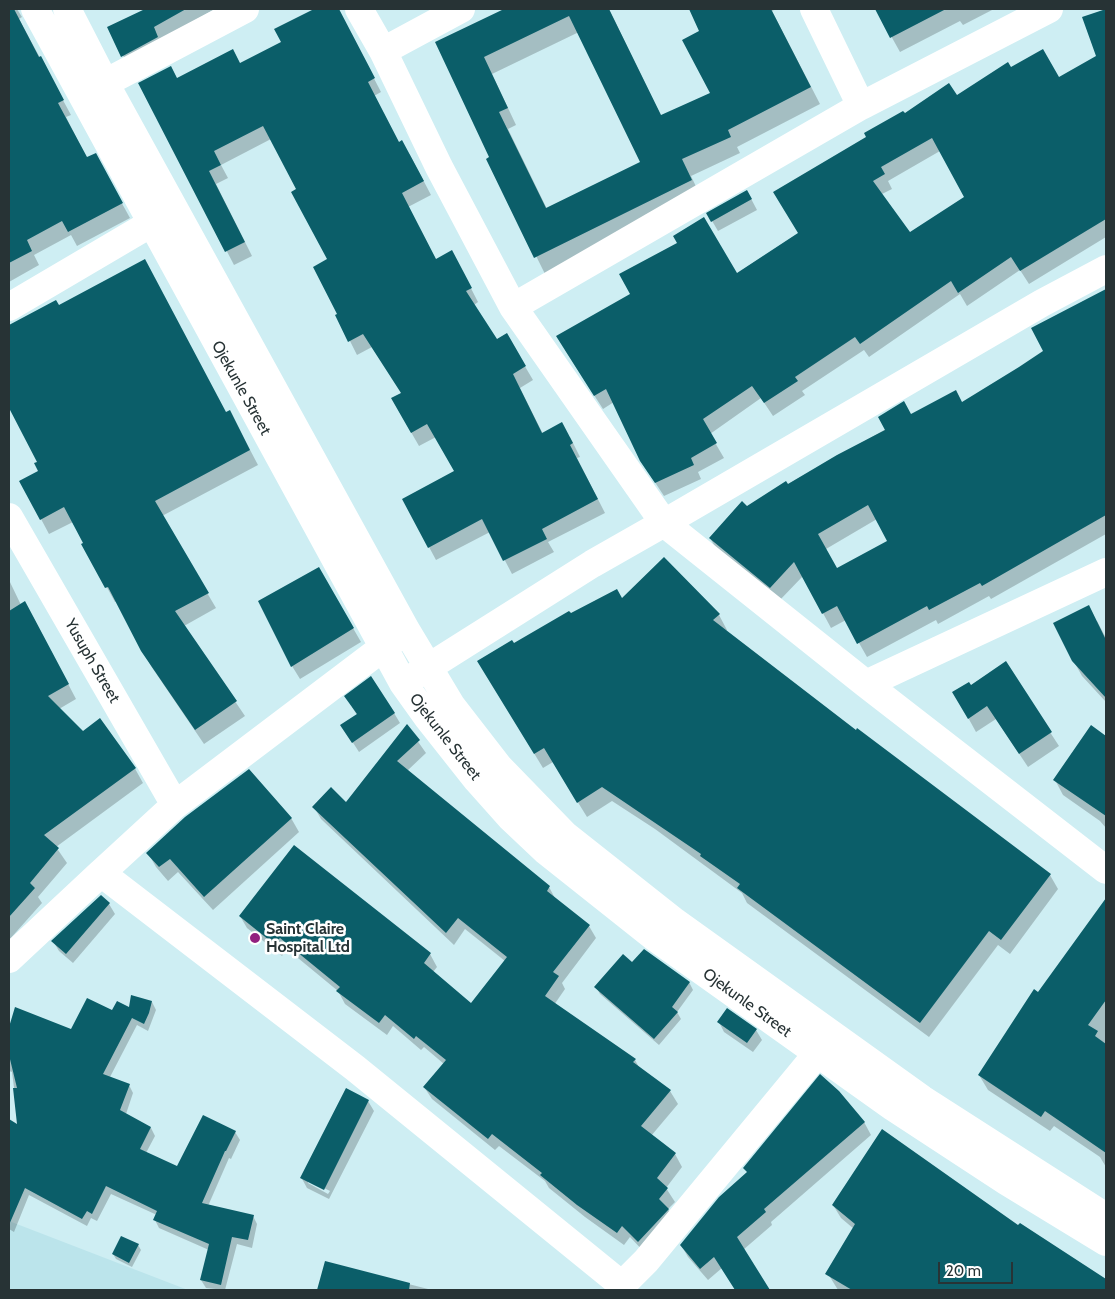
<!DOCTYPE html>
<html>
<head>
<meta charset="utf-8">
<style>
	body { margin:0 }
	#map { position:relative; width:1115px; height:1299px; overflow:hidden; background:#ceeef3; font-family:Cabin,sans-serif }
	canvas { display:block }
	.frame { position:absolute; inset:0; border:10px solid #273335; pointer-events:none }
	.scale { position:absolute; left:938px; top:1262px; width:75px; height:22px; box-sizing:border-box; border:2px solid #273335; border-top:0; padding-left:6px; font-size:15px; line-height:18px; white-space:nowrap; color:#273335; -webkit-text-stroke:4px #fff; paint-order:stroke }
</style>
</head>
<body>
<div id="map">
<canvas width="1115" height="1299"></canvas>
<div class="frame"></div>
<div class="scale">20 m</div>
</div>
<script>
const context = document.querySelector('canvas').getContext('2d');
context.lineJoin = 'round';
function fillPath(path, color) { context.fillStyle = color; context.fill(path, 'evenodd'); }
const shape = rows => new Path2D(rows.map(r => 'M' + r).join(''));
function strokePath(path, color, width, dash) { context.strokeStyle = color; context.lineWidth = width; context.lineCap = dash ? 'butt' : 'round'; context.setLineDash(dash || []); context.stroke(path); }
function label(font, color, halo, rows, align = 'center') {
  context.font = font + ' Cabin,sans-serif'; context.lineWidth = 5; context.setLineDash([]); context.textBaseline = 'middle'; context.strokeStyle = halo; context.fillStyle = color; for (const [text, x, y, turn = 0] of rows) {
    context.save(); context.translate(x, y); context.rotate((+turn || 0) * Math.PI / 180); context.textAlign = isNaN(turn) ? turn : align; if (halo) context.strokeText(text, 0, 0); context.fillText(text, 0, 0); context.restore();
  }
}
fillPath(shape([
	[9,1221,188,1290,9,1290]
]), '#bbe4eb');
fillPath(shape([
	[9,9,17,9,22,17,19,19,71,115,66,117,87,159,103,169,130,218,77,246,71,235,34,255,39,265,9,282],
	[148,9,215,9,160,40,130,69,109,28],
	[317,9,338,9,381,92,374,96,399,143,410,155,431,195,408,207,436,260,459,265,478,302,474,305,496,340,506,334,533,380,520,388,543,434,570,437,580,457,577,458,605,513,548,542,554,552,512,574,490,532,436,560,429,547,455,472,436,437,419,446,392,399,402,393,372,347,357,355,350,341,336,316,339,315,328,260,297,190,271,139,221,165,228,178,216,184,252,256,234,265,140,84,177,80,240,64,283,42,276,30],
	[507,9,609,9,661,116,711,93,701,32,690,9,776,9,772,11,820,104,737,147,740,153,691,176,701,197,545,274,488,159,491,157,437,42],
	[579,32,642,162,547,209,508,129,516,125,492,74],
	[876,9,994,9,963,25,960,21,900,52],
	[1106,9,1106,237,1029,284,1020,270,967,306,960,294,869,357,864,350,802,391,805,395,773,416,761,398,710,434,724,458,698,472,701,479,664,496,641,461,614,402,603,409,565,350,736,274,799,233,904,115,957,96,1011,69,1059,79,1098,56,1084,18],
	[940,151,966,198,910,234,882,194,892,189,888,181],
	[747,191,757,210,718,231,708,214],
	[1106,290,1106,534,991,599,989,596,938,624,936,620,867,657,846,620,831,628,803,576,779,601,718,552,710,538,747,507,911,415,962,403,1045,352,1033,329],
	[877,519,889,541,837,569,826,549],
	[56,301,59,307,226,414,238,427,258,465,162,516,216,608,184,626,245,716,204,744,151,666,117,601,115,602,83,544,85,543,73,522,49,534,41,519,38,462,9,406,9,326],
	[319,569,361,642,300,679,292,666],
	[9,580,21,605,33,617,76,699,59,709,82,733,133,765,143,783,56,847,67,863,38,897,42,903,9,940],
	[622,600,719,615,727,630,726,631,856,732,1050,875,1058,889,1010,954,998,945,929,1037,747,903,742,893,655,829,612,801,587,817,553,762,543,768,487,676,513,645,570,615],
	[1097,621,1106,638,1106,702,1082,676,1073,660],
	[1005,663,1059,746,1028,767,996,719,976,732,954,692,970,686],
	[352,707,394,713,400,723,359,752,348,735,357,715],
	[407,726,426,753,407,771,549,887,556,900,589,926,596,938,562,983,565,989,554,1005,635,1060,640,1069,670,1091,678,1104,651,1136,675,1154,682,1167,666,1188,675,1202,668,1209,675,1222,646,1254,630,1237,624,1245,585,1217,549,1188,545,1181,499,1146,495,1150,432,1099,424,1087,444,1064,424,1047,421,1050,393,1026,387,1035,345,1004,338,991,287,949,282,956,247,928,240,916,430,954,437,967,433,972,471,1004,505,961,465,929,454,945,321,819,314,807,346,804],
	[1091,727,1106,737,1106,828,1100,821,1063,795,1055,780],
	[291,818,299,832,213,910,178,872,168,881,156,867,148,853],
	[101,896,109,904,115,914,73,963,59,951,53,941],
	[1100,909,1106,914,1106,1167,1100,1157,1054,1126,1050,1131,988,1090,979,1075],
	[633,964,689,982,693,990,677,1012,681,1019,659,1045,600,994,596,987],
	[152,1002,156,1010,148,1031,137,1025,110,1077,129,1085,133,1093,126,1114,151,1128,155,1136,146,1153,177,1168,235,1132,240,1140,231,1159,229,1158,208,1206,253,1216,257,1224,252,1248,237,1244,225,1290,206,1288,201,1280,209,1250,159,1228,155,1220,157,1215,111,1194,97,1221,91,1218,87,1226,29,1195,14,1232,9,1229,9,1120,19,1127,12,1072,9,1071,9,1025,72,1031,113,1012],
	[719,1022,756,1030,762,1040,753,1052,724,1032],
	[368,1101,374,1111,329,1199,307,1188,301,1177],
	[308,1180,330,1191,328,1194,308,1183],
	[864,1122,871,1135,771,1222,772,1225,743,1250,769,1290,736,1290,722,1268,708,1280,688,1257,681,1245],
	[833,1205,1018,1227,1020,1224,1106,1281,1106,1290,838,1290,830,1277,854,1229,841,1218],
	[138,1245,141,1250,132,1267,116,1259,113,1254],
	[326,1263,432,1290,318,1290]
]), '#0003');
fillPath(shape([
	[9,9,14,9,39,57,41,56,64,100,58,103,87,157,96,153,123,203,68,232,62,221,27,240,32,251,9,263],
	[145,9,186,9,154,27,158,37,121,57,107,27],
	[314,9,339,9,375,78,368,82,399,142,402,140,424,181,402,193,436,259,452,250,472,288,466,291,497,339,507,333,526,366,513,374,542,433,562,422,573,443,570,445,598,499,542,529,547,539,503,561,482,519,428,548,402,499,454,471,427,424,411,433,391,398,401,393,363,334,348,342,335,315,337,314,313,267,327,259,291,192,296,189,263,126,214,151,221,165,209,171,245,242,225,252,138,83,171,66,177,78,233,49,240,63,281,42,274,29],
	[504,9,609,9,661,115,710,93,682,40,699,31,689,9,771,9,811,87,728,130,731,137,682,159,692,180,534,258,486,159,489,157,435,42],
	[569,16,640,162,546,208,499,112,508,108,484,57],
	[875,9,946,9,890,38],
	[1106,9,1106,219,1020,271,1011,257,958,293,951,281,860,344,855,337,795,377,798,381,764,403,752,386,703,419,717,443,691,458,694,465,655,483,640,461,606,389,594,396,556,336,630,294,619,274,677,243,673,236,704,217,737,273,798,233,773,192,866,137,864,133,903,111,905,113,949,83,957,95,1008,62,1011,67,1043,49,1059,77,1096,56,1082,17],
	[932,138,964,197,910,232,873,181,885,174,881,167],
	[747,190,752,199,711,222,706,213],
	[145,259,226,412,230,410,250,450,155,501,209,593,175,611,237,701,195,730,141,651,108,587,105,588,81,544,83,543,64,507,40,520,19,481,38,471,34,463,37,462,9,408,9,325,56,300,59,305],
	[1106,289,1106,515,982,586,980,583,929,610,927,606,857,644,837,606,822,614,794,562,770,588,709,538,742,501,747,506,786,481,788,484,837,455,885,430,878,417,904,401,911,414,956,390,962,402,1019,367,1043,351,1031,328],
	[868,505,887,541,837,568,818,534],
	[664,557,720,614,713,620,856,730,857,728,1051,874,1001,940,989,931,920,1023,737,888,740,884,700,856,701,854,602,787,577,803,544,748,534,754,477,661,512,640,514,643,569,611,571,613,617,589,622,598],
	[319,567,354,628,291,667,258,601],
	[25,601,69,684,48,696,83,731,100,718,136,768,44,835,59,848,30,883,35,888,9,917,9,611],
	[1089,605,1106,640,1106,698,1072,661,1053,623],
	[1006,661,1052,732,1019,754,987,706,968,719,952,692,969,682,971,685],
	[371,676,395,713,352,743,340,725,357,714,344,696],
	[407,724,420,740,397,761,550,886,547,891,590,925,553,972,559,976,545,996,636,1059,633,1062,671,1090,641,1126,676,1153,657,1178,668,1188,659,1199,669,1209,638,1242,622,1226,617,1233,577,1205,540,1175,542,1173,492,1134,488,1139,423,1087,446,1060,416,1036,414,1039,385,1015,379,1023,336,991,340,987,280,938,274,944,239,916,294,845,431,953,424,963,471,1003,507,957,458,918,446,933,312,807,331,787,346,802],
	[1091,725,1106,736,1106,816,1053,780],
	[249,769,292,818,204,897,170,859,159,867,146,853,185,817],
	[101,895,110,903,66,954,51,941],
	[1106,898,1106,1000,1088,1025,1098,1031,1095,1036,1106,1044,1106,1153,1045,1111,1041,1117,978,1075,1034,989,1038,992],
	[644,949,690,982,672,1007,678,1012,654,1039,594,987,623,954,632,962],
	[131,995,152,1001,149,1013,144,1024,132,1018,103,1074,130,1084,120,1110,151,1127,140,1149,177,1166,203,1115,236,1131,226,1151,225,1151,202,1203,254,1215,248,1240,232,1237,221,1285,200,1280,209,1244,153,1220,157,1211,106,1186,92,1214,87,1211,82,1219,25,1188,9,1225,9,1119,17,1124,13,1088,17,1088,9,1055,9,1027,15,1007,71,1029,87,998,112,1010,117,1001,129,1007],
	[727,1008,757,1029,747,1043,717,1022],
	[820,1074,839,1091,865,1122,764,1209,766,1212,737,1237,770,1290,735,1290,714,1257,700,1269,680,1245,719,1197,747,1172,743,1168],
	[346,1088,369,1100,324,1190,300,1178],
	[882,1129,1018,1225,1020,1223,1106,1279,1106,1290,852,1290,825,1274,855,1224,832,1205],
	[121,1236,139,1244,129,1263,112,1254],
	[325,1261,410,1283,409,1290,317,1290]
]), '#0b5e69');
strokePath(shape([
	[35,9,403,683,428,718,477,780,510,817,546,851,653,936,893,1107,1006,1181,1106,1242],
	[67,9,105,83,406,630,451,705,499,767,565,835,675,922,922,1099,1106,1217],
	[359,9,383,51,439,167,513,307,664,523,1042,303,1106,269],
	[814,9,861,106],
	[383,51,461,9],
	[105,83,245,9],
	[9,307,150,224],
	[513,307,861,106,1049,9],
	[9,517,175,805],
	[397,637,175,805,101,873,355,1068,622,1285,646,1261,817,1054,831,1041],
	[413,677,592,564,664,523,866,684,1106,870],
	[866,684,1106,572],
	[9,959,101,873]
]), '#fff', 28);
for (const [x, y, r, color] of [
	[255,938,6,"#92207f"]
]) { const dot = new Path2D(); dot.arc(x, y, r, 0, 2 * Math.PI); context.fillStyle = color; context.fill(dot); strokePath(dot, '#fff', 2); }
label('16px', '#273335', '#fff', [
	["Ojekunle Street",241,388,61],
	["Yusuph Street",92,661,60],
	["Ojekunle Street",445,737,52],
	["Ojekunle Street",747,1003,36]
]);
label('bold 16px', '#273335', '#fff', [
	["Saint Claire",266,929],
	["Hospital Ltd",266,947]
], 'left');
</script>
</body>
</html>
